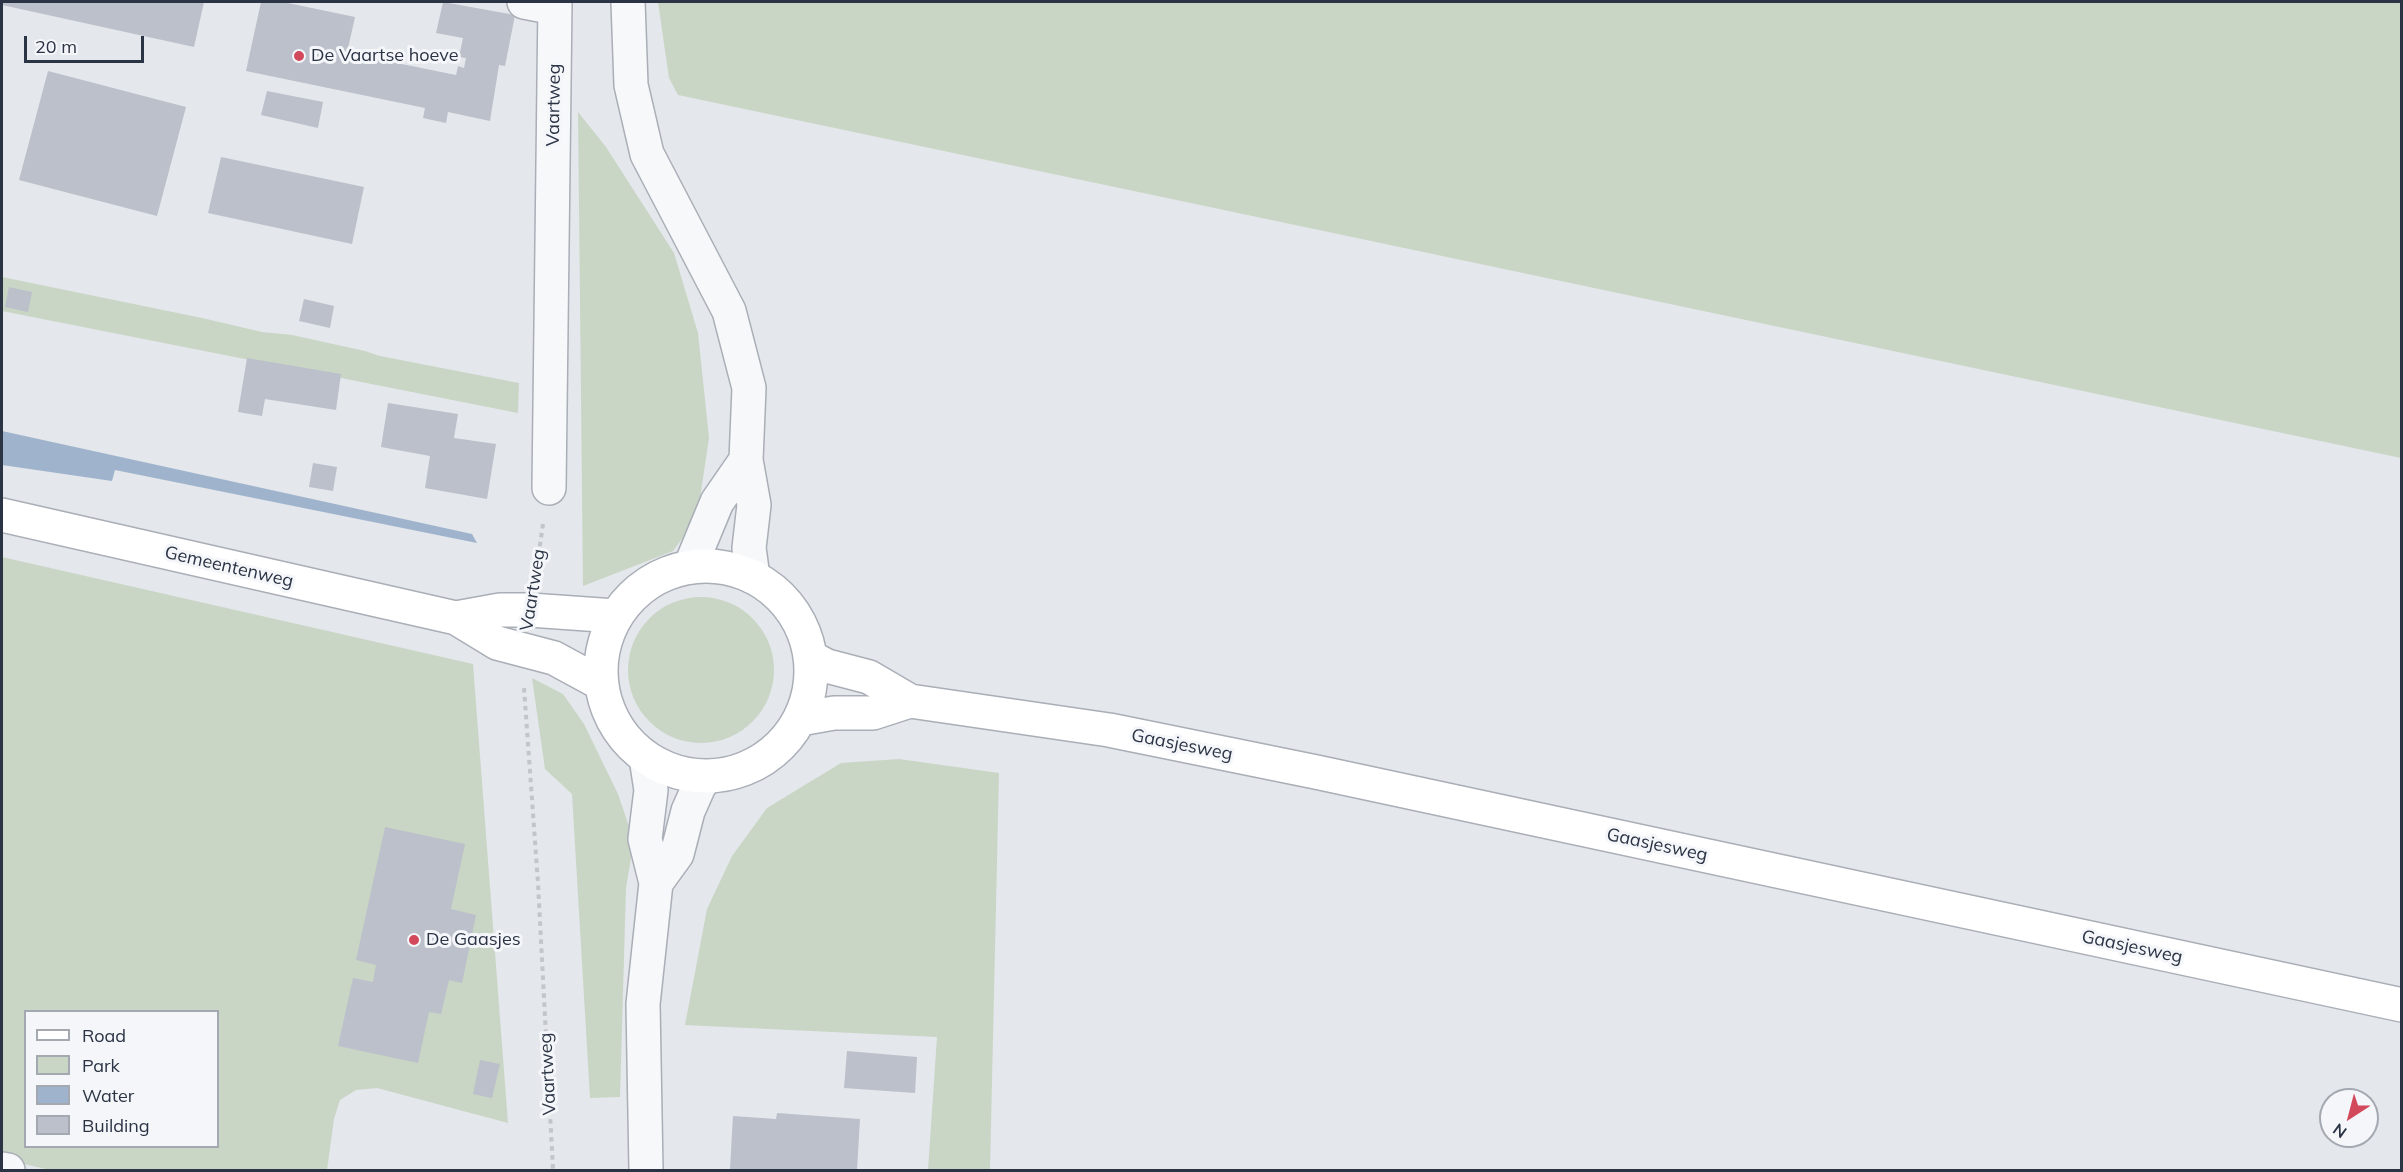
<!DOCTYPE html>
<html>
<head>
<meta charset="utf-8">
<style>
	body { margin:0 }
	#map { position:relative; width:2403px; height:1172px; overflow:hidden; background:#e4e7ec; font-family:Mulish,sans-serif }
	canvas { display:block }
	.frame { position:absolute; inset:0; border:3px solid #2b3445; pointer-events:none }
	.legend { position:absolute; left:24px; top:1010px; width:195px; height:138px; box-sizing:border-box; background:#f4f6f9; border:2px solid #a4a8b1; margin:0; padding:8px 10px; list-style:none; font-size:18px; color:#2b3445 }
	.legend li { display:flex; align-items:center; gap:12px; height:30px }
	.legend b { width:30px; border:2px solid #a4a8b1 }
	.north { position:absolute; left:2319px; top:1088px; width:60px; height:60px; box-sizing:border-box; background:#f4f6f9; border:2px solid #a4a8b1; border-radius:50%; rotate:216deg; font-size:16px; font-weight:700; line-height:24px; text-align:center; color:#2b3445 }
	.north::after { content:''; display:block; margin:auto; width:21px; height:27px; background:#d1495b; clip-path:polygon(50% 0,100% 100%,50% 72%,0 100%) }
	.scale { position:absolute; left:24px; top:36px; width:120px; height:27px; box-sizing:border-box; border:3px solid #2b3445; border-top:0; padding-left:8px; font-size:18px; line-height:21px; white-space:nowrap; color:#2b3445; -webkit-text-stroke:4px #f4f6f9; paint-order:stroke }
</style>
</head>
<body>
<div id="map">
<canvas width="2403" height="1172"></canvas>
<div class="frame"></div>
<ul class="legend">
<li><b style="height:8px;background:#fff"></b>Road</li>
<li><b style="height:16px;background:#c9d6c5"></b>Park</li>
<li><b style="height:16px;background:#9fb4cc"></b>Water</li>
<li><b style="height:16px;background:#bbc0ca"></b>Building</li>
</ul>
<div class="north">N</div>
<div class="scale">20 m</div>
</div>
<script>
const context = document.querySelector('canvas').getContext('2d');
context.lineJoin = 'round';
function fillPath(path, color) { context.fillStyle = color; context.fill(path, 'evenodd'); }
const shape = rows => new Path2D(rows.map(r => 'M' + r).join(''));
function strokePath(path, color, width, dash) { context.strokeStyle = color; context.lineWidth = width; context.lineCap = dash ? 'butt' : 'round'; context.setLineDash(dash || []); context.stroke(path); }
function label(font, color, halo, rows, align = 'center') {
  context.font = font + ' Mulish,sans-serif'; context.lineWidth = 6; context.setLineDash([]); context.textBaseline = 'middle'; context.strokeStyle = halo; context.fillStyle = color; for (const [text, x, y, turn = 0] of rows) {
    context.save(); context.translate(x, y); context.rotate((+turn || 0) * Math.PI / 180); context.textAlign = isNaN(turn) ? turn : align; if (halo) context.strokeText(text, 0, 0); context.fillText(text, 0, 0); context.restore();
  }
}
fillPath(shape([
	[658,2,2401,2,2401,458,678,95,669,78],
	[578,112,606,147,674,253,698,333,709,438,697,518,673,551,583,586],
	[2,277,202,318,262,332,292,335,365,351,380,356,519,383,518,413,2,311],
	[2,557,473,664,508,1123,377,1088,356,1090,340,1100,334,1119,327,1170,50,1170,2,1159],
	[26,1012,218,1012,218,1146,26,1146],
	'628 670a73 73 0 1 1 146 0a73 73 0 1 1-146 0Z',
	[532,678,563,694,584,724,618,794,634,841,626,888,620,1097,590,1098,572,794,545,769],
	[899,759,999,773,990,1170,928,1170,937,1037,685,1025,707,909,732,856,767,808,841,763]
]), '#c9d6c5');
fillPath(shape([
	[2,431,472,534,477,543,115,470,112,481,2,465]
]), '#9fb4cc');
fillPath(shape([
	[2,2,204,2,194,47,2,5],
	[261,2,283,2,355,17,347,53,456,75,458,66,464,68,466,58,459,57,463,38,436,33,443,2,515,15,505,66,499,65,490,121,448,112,446,123,423,118,425,108,246,71],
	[48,71,186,107,157,216,19,180],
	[267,91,323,102,318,128,261,115],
	[221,157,364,187,352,244,208,213],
	[9,287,32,292,28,312,5,307],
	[304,299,334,306,330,328,299,321],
	[247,358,341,374,336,410,265,399,262,416,238,412],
	[388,403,458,414,454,438,496,444,487,499,425,488,430,456,381,447],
	[313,463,337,467,333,491,309,487],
	[385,827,465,844,451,909,476,915,462,983,449,980,441,1014,429,1012,418,1063,338,1046,353,978,373,982,376,965,356,960],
	[847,1051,917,1057,915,1093,844,1088],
	[480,1060,500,1064,492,1098,473,1094],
	[777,1113,860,1119,857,1170,730,1169,733,1116,776,1119]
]), '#bbc0ca');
const minor = shape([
	[524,2,555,8],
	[549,488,555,2],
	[2,1169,8,1170]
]);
const tertiary = shape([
	[628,2,631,85,647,154,729,311,749,388,746,460,754,505,749,548,753,577],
	[690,567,717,502,746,460],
	[656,883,677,854,688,811,700,784,707,777],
	[646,1170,643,1004,656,883,645,839,651,790,646,758]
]);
const secondary = shape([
	[2,515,456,618,497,643,554,658,600,683],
	'601 671a105 105 0 1 1 210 0a105 105 0 1 1-210 0Z',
	[456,618,500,610,530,610,615,616],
	[810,657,827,666,869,677,910,701,1109,730,1316,772,2402,1005],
	[800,719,834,713,873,713,910,701]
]);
strokePath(minor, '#a9aeb7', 36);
strokePath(tertiary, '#a9aeb7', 36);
strokePath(secondary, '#a9aeb7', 36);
strokePath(shape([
	[536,573,543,524],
	[524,688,538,883,553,1170]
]), '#c2c5cb', 4, [4.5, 4.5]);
strokePath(minor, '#f7f8fa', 33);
strokePath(tertiary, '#f7f8fa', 33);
strokePath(secondary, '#fff', 33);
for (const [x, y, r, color] of [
	[299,56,6,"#d1495b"],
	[414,940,6,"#d1495b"]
]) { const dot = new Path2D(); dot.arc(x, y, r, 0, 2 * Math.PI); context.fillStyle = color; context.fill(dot); strokePath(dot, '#f4f6f9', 2); }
label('18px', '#2b3445', '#f4f6f9', [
	["De Vaartse hoeve",311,56],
	["De Gaasjes",426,940]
], 'left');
label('18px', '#2b3445', '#f4f6f9', [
	["Vaartweg",554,105,-89],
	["Gemeentenweg",229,567,13],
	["Vaartweg",533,590,-81],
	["Gaasjesweg",1182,745,11],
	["Gaasjesweg",1657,845,12],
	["Gaasjesweg",2132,947,12],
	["Vaartweg",548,1074,-93]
]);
</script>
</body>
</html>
